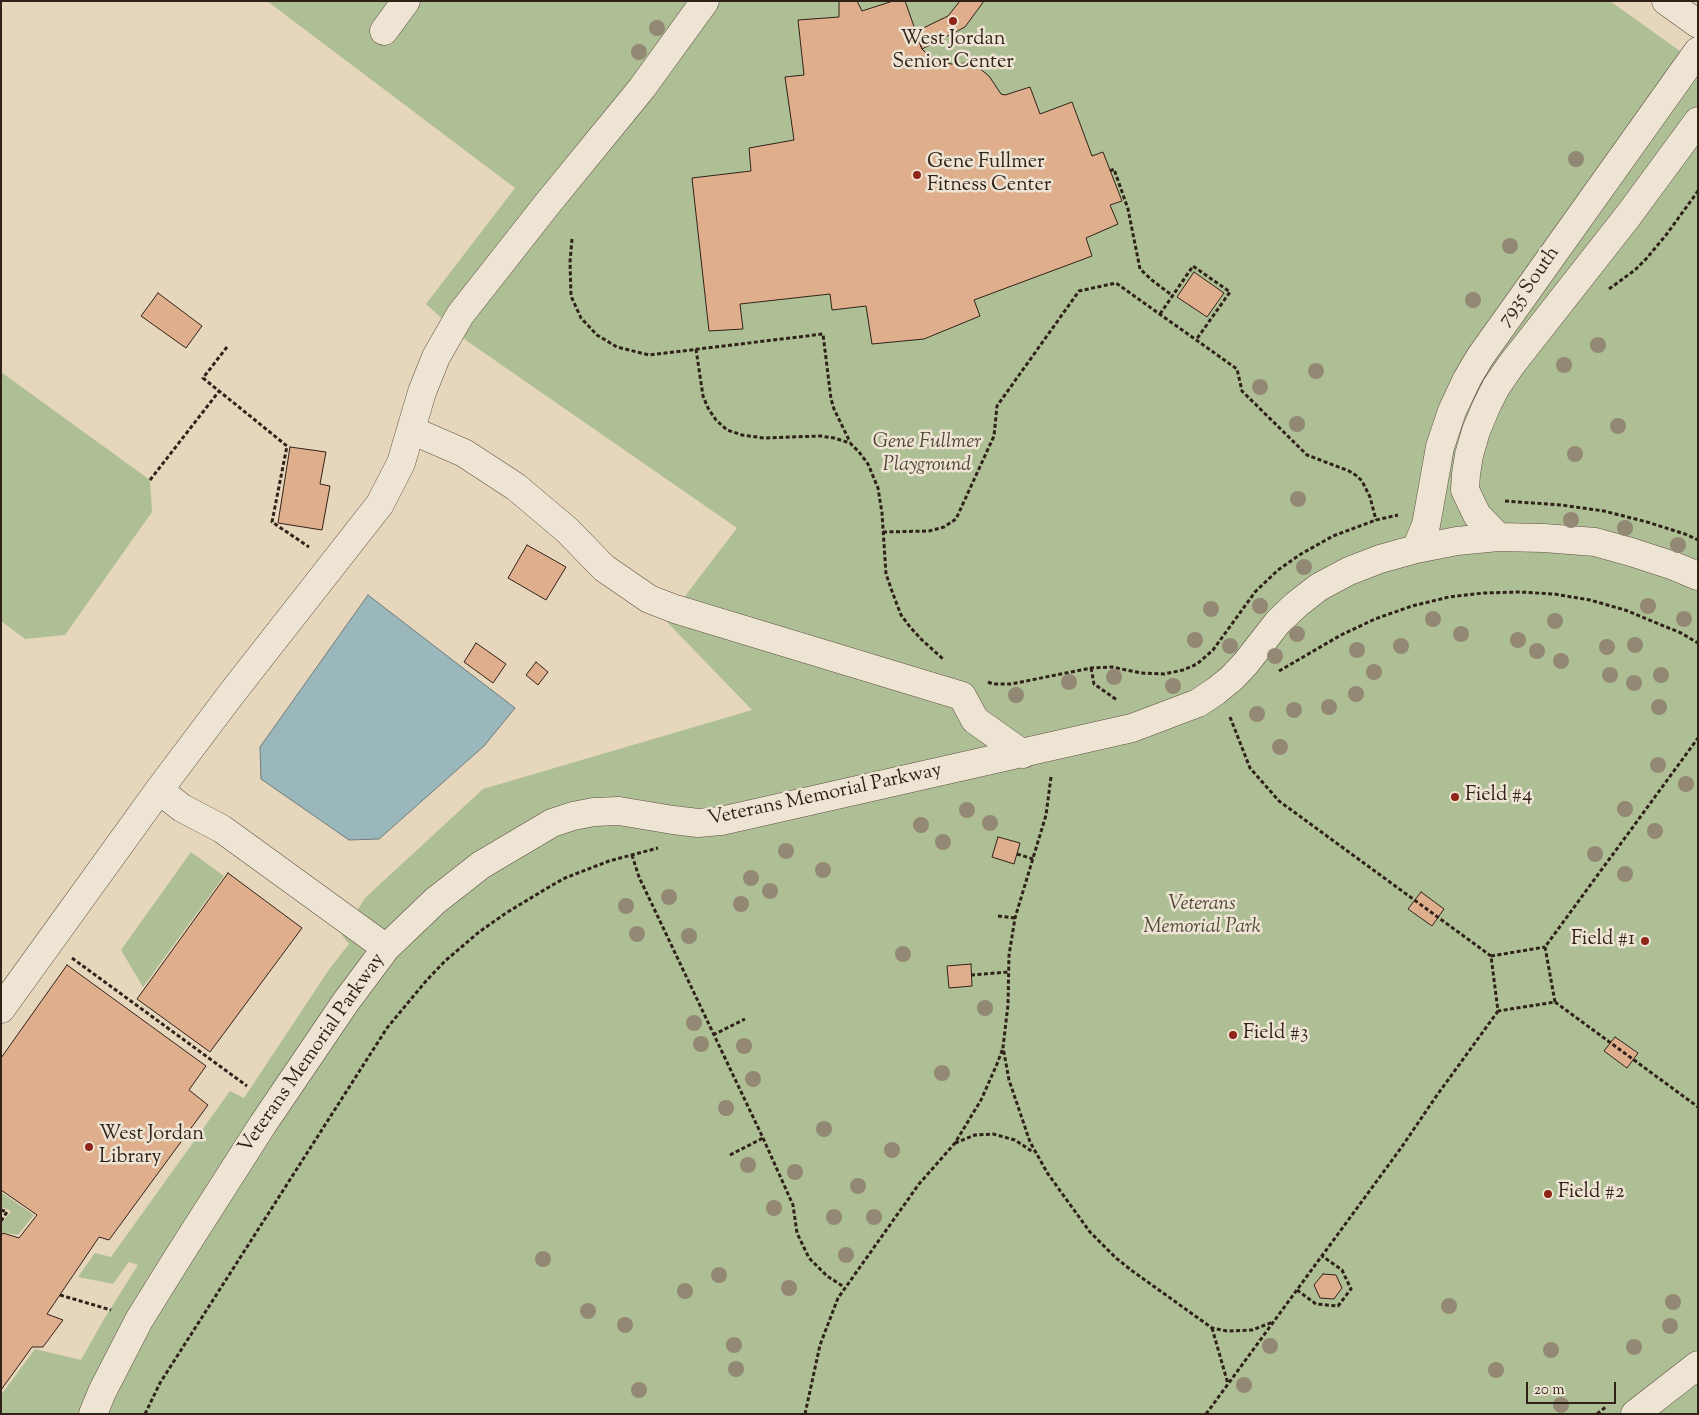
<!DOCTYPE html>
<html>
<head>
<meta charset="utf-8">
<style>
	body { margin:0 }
	#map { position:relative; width:1699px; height:1415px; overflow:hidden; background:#e5d6bc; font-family:"Sorts Mill Goudy",serif }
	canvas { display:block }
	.frame { position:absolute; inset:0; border:2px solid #312219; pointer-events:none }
	.scale { position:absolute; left:1526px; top:1382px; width:90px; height:22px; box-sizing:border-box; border:2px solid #312219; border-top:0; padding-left:6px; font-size:15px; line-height:18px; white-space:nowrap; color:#312219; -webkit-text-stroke:4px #eee4d3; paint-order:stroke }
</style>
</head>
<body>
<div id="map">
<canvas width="1699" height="1415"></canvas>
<div class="frame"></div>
<div class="scale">20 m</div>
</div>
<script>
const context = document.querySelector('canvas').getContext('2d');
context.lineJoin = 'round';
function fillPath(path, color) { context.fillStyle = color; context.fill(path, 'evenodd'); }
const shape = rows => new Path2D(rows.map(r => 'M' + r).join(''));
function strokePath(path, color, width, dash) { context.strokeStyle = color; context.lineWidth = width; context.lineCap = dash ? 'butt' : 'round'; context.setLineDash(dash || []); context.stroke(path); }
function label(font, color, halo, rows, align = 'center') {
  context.font = font + ' "Sorts Mill Goudy",serif'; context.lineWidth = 5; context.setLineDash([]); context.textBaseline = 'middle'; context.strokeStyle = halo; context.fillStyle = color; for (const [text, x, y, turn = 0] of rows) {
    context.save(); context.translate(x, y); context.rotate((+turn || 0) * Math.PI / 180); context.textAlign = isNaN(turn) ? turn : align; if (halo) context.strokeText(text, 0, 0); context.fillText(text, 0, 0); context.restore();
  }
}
fillPath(shape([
	[267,1,1610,1,1698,64,1698,1414,1,1414,1,1395,35,1349,81,1360,104,1319,138,1265,129,1262,113,1284,78,1277,95,1253,111,1257,230,1091,244,1098,330,968,349,944,342,935,365,898,483,789,752,710,666,621,737,528,467,341,426,304,515,188],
	[1,372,150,480,152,512,65,635,25,639,1,621],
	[191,852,224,876,143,987,121,950],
	[1,1192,34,1215,18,1235,1,1232,1,1224,11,1211,1,1207]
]), '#aebf96');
const water = shape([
	[368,595,515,708,484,746,379,839,349,840,261,779,260,747,368,595]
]);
fillPath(water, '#9ab7bb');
strokePath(water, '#707b7a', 1);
const building = shape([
	[839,1,857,1,862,11,893,1,905,1,922,49,931,58,951,64,966,63,978,67,989,76,1001,94,1005,95,1030,87,1040,114,1072,102,1092,156,1103,152,1122,201,1110,205,1118,224,1086,238,1092,256,974,300,980,316,924,339,872,344,866,306,832,310,830,294,740,304,743,329,709,331,692,178,751,171,749,148,794,140,785,77,804,75,798,20,839,17,839,1],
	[960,1,984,1,965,27,922,49,915,32,948,16,960,1],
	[1194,272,1224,293,1207,317,1177,297,1194,272],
	[158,293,202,326,186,348,141,316,158,293],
	[290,447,326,452,320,484,330,486,322,530,278,523,290,447],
	[527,545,566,567,546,600,508,578,527,545],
	[476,643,506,664,493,683,464,662,476,643],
	[536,662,548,672,538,685,526,675,536,662],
	[998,837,1020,843,1014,864,992,857,998,837],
	[228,873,302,928,210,1052,137,999,228,873],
	[1421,892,1444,909,1432,926,1408,909,1421,892],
	[971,964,972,986,949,988,947,966,971,964],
	[67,965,206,1066,189,1090,208,1105,109,1240,99,1237,47,1314,63,1320,43,1347,32,1347,1,1390,1,1236,3,1233,19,1238,37,1215,1,1190,1,1058,67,965],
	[1615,1037,1638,1053,1627,1068,1604,1051,1615,1037],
	[1323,1274,1336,1275,1342,1288,1334,1299,1320,1298,1314,1285,1323,1274]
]);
fillPath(building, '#deae8d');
strokePath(building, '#312219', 1);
const minor = shape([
	[1666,1,1698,24],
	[384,31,406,1],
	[411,430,464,453,516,487,567,530,604,568,649,599,675,609,962,696,975,720,1023,754],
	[1498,537,1477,515,1465,490,1466,474,1469,455,1476,431,1486,407,1496,387,1511,365,1628,216,1698,121],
	[1416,549,1426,525,1440,447,1452,411,1467,379,1480,357,1698,51],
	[159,790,232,693,380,504,401,463,422,392,436,357,460,315,548,203,642,88,705,1],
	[1,1009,159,790,182,808,222,829,386,948],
	[93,1414,102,1392,139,1320,180,1254,263,1124,345,1003,386,948,435,901,481,865,552,823,573,816,594,812,619,811,673,820,698,823,721,821,1132,728,1198,703,1216,691,1232,678,1246,663,1278,622,1297,604,1319,587,1349,571,1380,559,1416,549,1457,541,1498,537,1544,538,1595,542,1631,552,1674,566,1698,576],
	[1635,1414,1698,1365]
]);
strokePath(minor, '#5e4f42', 29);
strokePath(shape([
	[1110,171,1114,169,1128,209,1140,269,1153,281,1173,296],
	[572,239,570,262,571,296,581,318,597,335,617,347,649,355,823,334,831,399,834,409,850,442],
	[1609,289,1635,270,1646,259,1666,235,1698,191],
	[1160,314,1193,266,1230,292,1196,340],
	[227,347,203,378,287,446,272,522,309,547],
	[696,349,703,396,708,408,716,420,727,430,742,435,764,438,820,436,834,438,850,443,859,452,868,464,878,488,882,513,886,574,893,594,901,615,910,627,922,640,943,659],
	[150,480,220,390],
	[1505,501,1561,505,1604,511,1647,522,1685,534,1698,540],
	[883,532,929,531,944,527,956,519,994,436,997,406,1079,291,1116,283,1237,369,1242,391,1307,455,1349,471,1357,476,1362,481,1370,497,1376,520],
	[1091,668,1094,684,1117,700],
	[1279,671,1341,635,1375,619,1412,606,1449,597,1484,593,1520,592,1554,594,1590,600,1625,610,1681,633,1698,643],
	[988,682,993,684,1011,684,1091,668,1112,667,1141,673,1164,674,1183,670,1197,664,1213,650,1255,592,1278,570,1301,554,1333,536,1376,520,1398,515],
	[1230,717,1250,768,1279,801,1491,956,1498,1011,1555,1002,1698,1107],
	[1051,777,1046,815,1015,918,1009,955,1008,1005,1003,1047,1009,1080,1030,1142,1048,1174,1090,1232,1116,1258,1131,1270,1212,1328,1227,1331,1252,1330,1273,1322],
	[1017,854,1033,859],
	[632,855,639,877,763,1138,793,1205,797,1233,809,1258,827,1276,844,1287],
	[998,916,1015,918],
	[1491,956,1545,947],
	[72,958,247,1086],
	[971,975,1008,972],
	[1555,1002,1545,947,1698,738],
	[713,1035,745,1019],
	[955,1143,975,1135,993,1134,1015,1140,1033,1152],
	[730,1155,763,1138],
	[1,1210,7,1212,1,1221],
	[1297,1290,1316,1304,1338,1306,1351,1289,1342,1270,1322,1256],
	[60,1295,111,1310],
	[1212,1328,1228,1384],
	[145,1414,160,1383,174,1361,371,1053,387,1028,426,981,445,961,479,932,506,913,549,887,565,878,609,861,658,848],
	[805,1414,820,1345,838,1298,919,1184,955,1143,981,1100,997,1064,1003,1048],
	[1206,1414,1401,1148,1435,1098,1498,1011],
	[1597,1414,1607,1406]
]), '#312219', 3, [4, 2.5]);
strokePath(minor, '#eee4d3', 28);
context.fillStyle = '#938873';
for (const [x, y] of [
	[657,28],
	[639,52],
	[1576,159],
	[1510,246],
	[1473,300],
	[1598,345],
	[1564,365],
	[1316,371],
	[1260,387],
	[1297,424],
	[1618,426],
	[1575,454],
	[1298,499],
	[1571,520],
	[1625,528],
	[1678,545],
	[1304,567],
	[1260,606],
	[1648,606],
	[1211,609],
	[1433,619],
	[1684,619],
	[1555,621],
	[1297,634],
	[1461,634],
	[1195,640],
	[1518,640],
	[1635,645],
	[1230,646],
	[1401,646],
	[1607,647],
	[1357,650],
	[1537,651],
	[1275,656],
	[1561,661],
	[1374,672],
	[1610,675],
	[1661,675],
	[1114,677],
	[1069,682],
	[1634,683],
	[1173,686],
	[1356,694],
	[1016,695],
	[1329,707],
	[1659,707],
	[1294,710],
	[1257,714],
	[1280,747],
	[1658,765],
	[1686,784],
	[1625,809],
	[967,810],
	[990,823],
	[921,825],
	[1655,831],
	[943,842],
	[786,851],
	[1595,854],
	[823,870],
	[1625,874],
	[751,878],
	[770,891],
	[669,897],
	[741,904],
	[626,906],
	[637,934],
	[689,936],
	[903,954],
	[985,1008],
	[694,1023],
	[701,1044],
	[744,1046],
	[942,1073],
	[753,1079],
	[726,1108],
	[824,1129],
	[892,1150],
	[748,1165],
	[795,1172],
	[858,1186],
	[774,1208],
	[834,1217],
	[874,1217],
	[846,1255],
	[543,1259],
	[719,1275],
	[789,1288],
	[685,1291],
	[1673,1302],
	[1449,1306],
	[588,1311],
	[625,1325],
	[1670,1326],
	[734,1345],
	[1270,1346],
	[1634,1347],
	[1551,1350],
	[736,1369],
	[1496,1370],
	[1244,1385],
	[639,1390],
	[1561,1405]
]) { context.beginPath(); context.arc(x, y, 8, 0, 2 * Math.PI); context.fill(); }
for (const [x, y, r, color] of [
	[953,21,5,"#8f2418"],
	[917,175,5,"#8f2418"],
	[1455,797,5,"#8f2418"],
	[1645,941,5,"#8f2418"],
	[1233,1035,5,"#8f2418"],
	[89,1147,5,"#8f2418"],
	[1548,1194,5,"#8f2418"]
]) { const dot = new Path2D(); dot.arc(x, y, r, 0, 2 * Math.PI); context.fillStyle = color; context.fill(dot); strokePath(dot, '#eee4d3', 2); }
label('20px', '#312219', '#eee4d3', [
	["West Jordan",953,41,"center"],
	["Senior Center",953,64,"center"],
	["Gene Fullmer",927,164],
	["Fitness Center",927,187],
	["Field #4",1465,797],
	["Field #1",1635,941,"right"],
	["Field #3",1243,1035],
	["West Jordan",99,1136],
	["Library",99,1159],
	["Field #2",1558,1194]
], 'left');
label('20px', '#312219', '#eee4d3', [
	["7935 South",1530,287,-55],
	["Veterans Memorial Parkway",825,796,-12],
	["Veterans Memorial Parkway",313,1054,-55]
]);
label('italic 20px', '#504938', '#eee4d3', [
	["Gene Fullmer",927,444],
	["Playground",927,467],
	["Veterans",1202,906],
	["Memorial Park",1202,929]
]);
</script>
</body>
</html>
